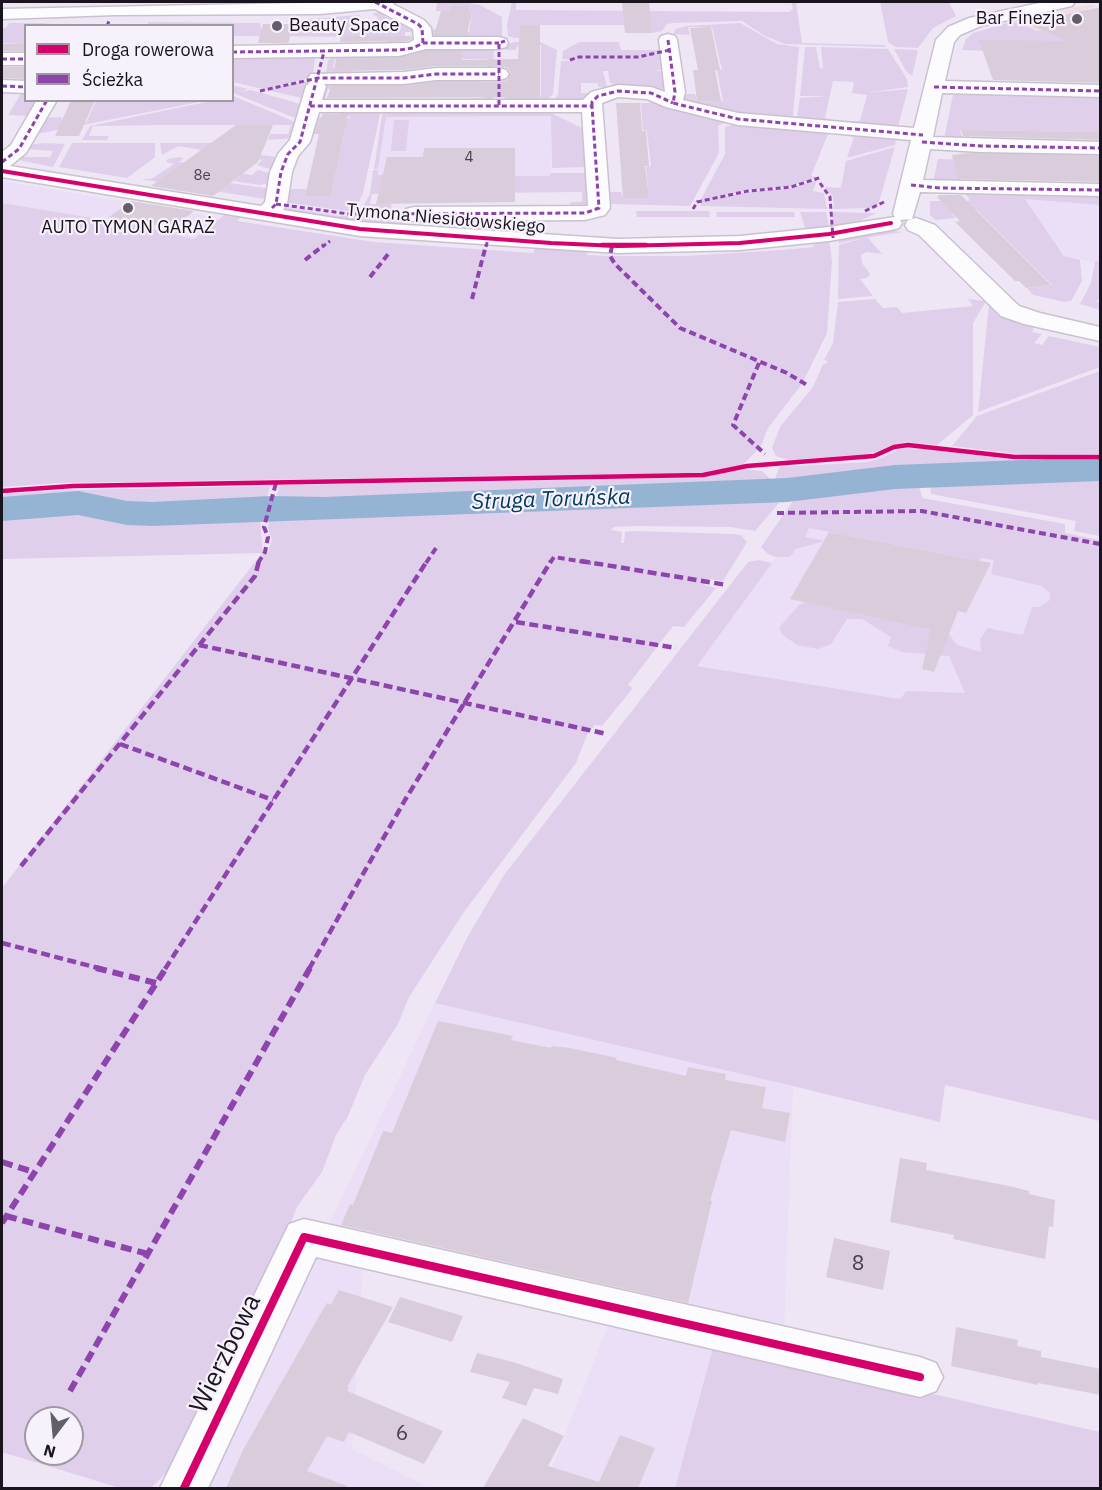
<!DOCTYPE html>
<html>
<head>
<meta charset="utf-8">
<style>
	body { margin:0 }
	#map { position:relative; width:1102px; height:1490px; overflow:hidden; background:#eee6f5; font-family:"IBM Plex Sans",sans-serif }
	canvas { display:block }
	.frame { position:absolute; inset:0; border:3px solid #19141d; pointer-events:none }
	.legend { position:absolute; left:24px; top:24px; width:210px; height:78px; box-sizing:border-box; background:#f7f1fc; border:2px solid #9e99a3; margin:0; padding:8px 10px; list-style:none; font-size:18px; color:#19141d }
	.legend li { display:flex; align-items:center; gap:12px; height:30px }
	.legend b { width:30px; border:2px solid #9e99a3 }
	.north { position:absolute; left:24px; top:1406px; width:60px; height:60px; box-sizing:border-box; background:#f7f1fc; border:2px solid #9e99a3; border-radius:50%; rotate:196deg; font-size:16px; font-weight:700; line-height:24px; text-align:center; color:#19141d }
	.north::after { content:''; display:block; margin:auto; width:21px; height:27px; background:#645e69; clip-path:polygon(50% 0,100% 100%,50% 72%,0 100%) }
</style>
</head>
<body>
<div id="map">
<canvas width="1102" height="1490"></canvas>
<div class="frame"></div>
<ul class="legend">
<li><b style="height:8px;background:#d6006c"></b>Droga rowerowa</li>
<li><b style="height:8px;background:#8e44ad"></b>Ścieżka</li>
</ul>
<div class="north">N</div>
</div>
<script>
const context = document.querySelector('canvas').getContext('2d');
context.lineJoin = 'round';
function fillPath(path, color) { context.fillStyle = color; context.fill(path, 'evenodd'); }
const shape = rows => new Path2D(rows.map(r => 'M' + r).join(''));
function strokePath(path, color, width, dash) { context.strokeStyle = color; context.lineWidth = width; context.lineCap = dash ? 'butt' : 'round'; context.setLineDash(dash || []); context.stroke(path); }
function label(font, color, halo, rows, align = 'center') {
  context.font = font + ' "IBM Plex Sans",sans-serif'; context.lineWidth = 4.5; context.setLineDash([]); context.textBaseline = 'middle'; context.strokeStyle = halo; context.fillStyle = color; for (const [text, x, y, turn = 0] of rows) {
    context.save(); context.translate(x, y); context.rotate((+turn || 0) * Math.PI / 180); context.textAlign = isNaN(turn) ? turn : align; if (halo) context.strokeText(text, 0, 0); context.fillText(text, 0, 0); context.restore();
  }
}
fillPath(shape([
	[1092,4,1100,9,1094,7,1087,9,1098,13,1051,28,1037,31,1013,21]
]), '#efdde2');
fillPath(shape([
	[552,116,551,176,377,175,386,117],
	[2,181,220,218,194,239,141,226,2,203],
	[1025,199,1100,205,1100,264,1065,256],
	[802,521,1100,549,1100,731,697,666],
	[435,1003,793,1086,784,1331,326,1231],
	[316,1258,363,1268,352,1449,430,1488,209,1488],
	[610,1321,714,1344,675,1488,544,1488]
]), '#ebdef7');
fillPath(shape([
	[437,2,462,2,480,5,502,17,502,39,432,38,431,30,435,29,445,33,469,32,472,13,469,12,470,6,450,6,449,11,436,11],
	[512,2,516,2,516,10,789,12,793,9,791,2,796,2,802,43,885,45,885,47,785,44,765,36,742,21,674,23,667,24,662,31,652,33,651,25,520,25,535,38,514,38,508,36,507,25],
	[880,2,949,2,956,16,933,28,918,48,896,47,888,42],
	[382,11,390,13,384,16,407,27,414,25,416,32,405,32,405,46,386,46,387,37,233,36,232,26,147,26,148,22,260,23,261,29,293,29,295,23,285,21,358,15,360,16,358,19,366,22,376,20,378,17,372,14],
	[1013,21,1037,31,1051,28,1100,43,992,51,962,50,966,39,973,33],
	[9,23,43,23,58,25,26,26,25,43,2,43,2,28,6,28],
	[740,23,777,44,799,47,793,116,797,116,800,98,828,96,800,96,805,47,816,47,820,68,823,69,821,47,888,49,907,79,908,87,865,93,908,89,897,130,880,129,878,124,850,122,860,121,867,95,852,93,854,82,833,81,825,118,834,120,750,113,747,116,685,103,682,94,695,94,697,101,723,101,717,70,722,70,712,27,688,27,690,35,674,34,675,29,686,26],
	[513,42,540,42,557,50,553,94,544,103,508,101,504,97,541,97,541,45,517,46,516,50,505,50,505,46],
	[579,42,619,42,621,50,665,50,668,61,652,62,667,62,670,70,652,70,667,72,670,89,612,89,611,84,614,83,610,83,608,71,603,71,607,87,599,87,597,83,581,83,581,93,591,93,581,102,552,103,558,95,561,61,578,61,562,59,563,51],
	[433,46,433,50,447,50,448,46,477,46,478,50,486,50,486,46,494,47,493,68,487,68,488,59,335,59,333,68,354,68,352,76,336,75,326,72,328,60,334,55],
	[894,49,918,50,912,76,906,71],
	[310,53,315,55,313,77,270,88,311,80,305,99,233,82,233,54,309,58],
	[478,79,479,82,493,83,493,100,462,103,463,99,483,98,483,89,328,89,325,99,346,99,345,103,322,100,324,83],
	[232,85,248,89,239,92,251,90,304,105,300,120,233,93],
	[25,90,26,100,40,101,32,116,8,115,22,92],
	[954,90,1081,93,1083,98,1087,98,1085,92,1100,92,1100,132,960,130,963,140,944,139],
	[233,96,300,124,293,138,268,140,270,134,288,134,291,125,166,125,93,126,89,136,109,136,107,140,82,140,90,126,211,101,232,100],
	[96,101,204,101,37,134,44,118,62,117,61,123,86,123],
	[641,103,669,103,733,119,718,126,719,153,690,206,609,204,605,192,621,192,623,198,649,198,646,167,651,166,647,131,643,130],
	[539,107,588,131,586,167,552,168,551,116,386,117,378,169,374,169,383,109],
	[381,110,363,193,354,212,282,202,285,189,306,189,305,196,331,196,345,129,320,129,319,134,309,134,313,118,321,117,341,122,351,117,330,111],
	[394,120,409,120,406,151,391,151],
	[737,124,833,129,832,134,828,134,811,176,818,177,791,186,746,190,722,197,749,192,791,188,817,180,813,191,824,193,827,209,701,206,700,201,725,154,725,127],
	[845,130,847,135,875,137,877,133,897,135,895,145,847,158,854,137,843,135],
	[43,143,65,144,53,167,18,160,21,157,50,157,53,151,27,149,29,145],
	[72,143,155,143,155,157,127,178,59,167],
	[160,143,255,143,251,154,279,157,275,169,270,169,257,165,262,160,178,146,162,155],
	[895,147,878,205,872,208,834,209,833,197,825,187,841,188,846,161],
	[971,148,1100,150,1100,173,958,171,961,182,933,182,938,159,973,160],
	[179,157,184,158,179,162,252,175,258,170,262,171,271,174,270,183,260,185,234,181,240,176,165,177,224,188,230,183,272,189,271,200,140,179,151,179,174,164,166,162,168,159],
	[373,170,378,170,378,175,550,176,551,173,582,173,587,174,591,206,572,211,570,202,582,202,582,192,372,194,370,204,391,204,392,212,360,212,370,194],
	[964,190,1100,192,1100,205,1025,199,1064,256,1080,260,1082,281,1071,301,1064,302,1033,295,1027,288,1052,285,976,209,951,212,956,218,935,220,930,215,930,201,970,201],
	[2,203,141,226,194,239,227,213,243,215,237,221,374,242,533,253,536,246,587,248,587,255,610,256,686,256,782,250,814,247,809,240,829,237,832,262,827,333,802,384,768,428,761,446,743,465,703,473,59,483,2,487],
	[289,208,340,216,408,216,407,220,404,220,404,224,369,226,283,212,282,209],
	[636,211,709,211,710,217,637,217],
	[716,212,794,212,795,217,717,217],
	[800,212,826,212,829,227,806,231],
	[832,212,876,213,858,222,834,227],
	[887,230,903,232,864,238,868,238,882,254,866,252,861,255,862,263,870,274,867,278,860,279,873,296,838,299,839,245,860,239,839,243,837,236],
	[1095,261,1100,262,1100,297,1097,302,1100,303,1100,310,1080,304,1091,283],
	[875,299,883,308,897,307,902,313,973,306,968,299,986,301,973,323,973,415,937,445,905,442,870,454,789,460,776,456,772,448,780,427,813,387,823,364,826,364,828,361,824,360,833,343,838,302],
	[989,305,1005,319,1034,326,1032,332,1042,334,1034,343,1042,345,1049,336,1100,347,1100,364,1098,365,1100,367,978,412],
	[1100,371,1100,454,1026,455,952,446,977,416],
	[914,447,1032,462,1100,459,1100,467,898,474,844,480,776,480,776,475,780,467,867,462,879,459,902,448],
	[742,469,762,471,777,485,770,488,274,505,280,485,704,477],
	[1100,474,1100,536,1074,531,1076,521,931,494,929,478],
	[898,478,918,480,922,498,1065,524,1065,533,1100,540,1100,1121,945,1085,940,1122,793,1086,435,1003,468,936,504,875,748,562,759,560,772,563,697,666,900,699,907,691,965,693,949,656,902,652,888,646,891,637,862,619,847,619,831,644,818,649,797,645,783,635,779,628,799,605,805,602,949,634,957,645,981,652,980,640,987,628,1023,635,1032,607,1039,607,1050,600,1050,593,1042,586,991,574,994,560,981,558,976,571,971,559,809,528,805,537,825,541,795,549,792,555,788,557,776,557,768,554,761,547,800,491],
	[270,486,265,504,143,511,67,500,2,505,2,494,67,490],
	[782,493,779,503,755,531,730,527,634,526,614,527,611,530,622,532,621,543,624,543,625,532,635,531,732,534,741,535,747,542,723,581,709,579,704,585,716,588,684,627,673,626,628,685,633,688,602,726,595,725,587,735,576,763,464,912,409,997,398,1024,365,1075,348,1116,336,1135,322,1172,297,1207,270,1276,176,1459,166,1473,151,1488,120,1488,2,1452,2,888,262,553,2,559,2,514,66,508,136,518,259,511,263,553,268,552,272,540,268,528,271,511,327,512],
	[36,1418,72,1418,72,1454,36,1454],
	[714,1344,1100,1432,1100,1488,675,1488]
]), '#dfcfeb');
fillPath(shape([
	[1100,457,1100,481,895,489,787,502,152,526,127,525,78,515,2,521,2,497,78,491,127,501,152,502,271,496,324,497,787,478,895,465,1100,457]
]), '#95b3d2');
fillPath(shape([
	[622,2,649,2,652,33,625,33],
	[450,6,470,6,469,12,472,12,467,35,434,35,441,11,449,11],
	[1101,7,1101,83,993,80,979,40,1068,41,1031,25,1039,23,1036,21],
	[263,24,294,24,288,43,258,43],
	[520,25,540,25,540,97,327,98,331,86,404,86,436,82,499,82,507,80,511,73,507,68,499,66,436,66,404,70,334,71,336,59,399,58,426,51,463,51,462,60,518,59],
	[711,27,720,70,715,70,721,101,697,101,693,70,698,70,690,28],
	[341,36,411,36,412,39,407,41,340,42],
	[26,43,26,51,2,51,2,44],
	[2,67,26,67,26,79,2,78],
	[71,100,95,100,79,136,55,136],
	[616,103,640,103,642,131,646,131,649,166,645,166,649,198,623,198],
	[323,114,350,114,348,115,331,196,305,196,319,134,315,134],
	[236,125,273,125,258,162,213,196,151,186],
	[961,130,1101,132,1101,140,963,136],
	[424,148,515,148,515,202,376,204,387,157,423,157],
	[968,153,1101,156,1101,182,958,179,952,155],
	[939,195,961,195,1051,285,1026,288,1019,281,1015,281,955,222,960,221,937,197],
	[131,201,194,211,172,228,109,217],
	[829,532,991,563,966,613,958,611,934,672,922,669,931,630,790,599],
	[438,1021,513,1036,511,1040,551,1048,552,1046,570,1048,617,1058,616,1060,686,1076,688,1067,726,1074,725,1080,766,1087,762,1108,790,1113,785,1142,731,1130,710,1201,712,1201,688,1303,341,1225,350,1204,353,1205,383,1131,392,1133],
	[900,1158,927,1163,926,1170,1009,1186,1029,1191,1029,1194,1055,1200,1053,1227,1049,1226,1045,1259,953,1239,954,1235,890,1222],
	[834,1238,890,1251,883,1290,826,1277],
	[339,1290,393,1307,347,1387,349,1388,347,1391,443,1431,424,1464,349,1432,344,1442,327,1436,307,1471,347,1486,346,1488,226,1488,243,1450,318,1318,327,1303,331,1305],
	[400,1297,463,1316,452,1342,388,1322],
	[956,1327,1018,1340,1017,1346,1041,1351,1041,1357,1101,1369,1101,1395,1038,1383,1038,1385,951,1366],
	[477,1353,513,1362,563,1379,558,1394,534,1388,526,1406,502,1398,510,1382,470,1372],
	[523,1418,564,1436,548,1466,599,1482,620,1435,655,1448,638,1488,483,1488]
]), '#dacddb');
const minor = shape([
	[351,2,395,2,393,4,424,20,431,28,432,37,499,37,506,39,508,43,506,47,499,49,426,49,399,56,232,58,232,46,408,43,414,40,413,29,375,9,320,14,115,15,2,19,2,9,351,2],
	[1044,2,1075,2,1072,6,981,26,960,35,954,42,945,81,1100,85,1100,97,942,93,933,137,1100,142,1100,154,981,152,930,149,923,180,1100,184,1100,196,920,192,912,219,900,220,902,223,899,228,891,230,829,241,740,250,618,253,360,236,2,177,2,152,11,145,37,100,57,100,26,153,10,166,261,206,265,202,270,172,278,154,290,140,306,86,311,81,308,78,311,74,404,72,436,68,499,68,506,70,509,74,506,78,499,80,436,80,404,84,324,84,326,86,322,100,583,100,591,92,618,85,651,87,665,92,659,40,661,36,668,34,675,36,677,40,685,92,683,100,738,113,914,128,936,40,948,27,969,18,1044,2],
	[618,97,647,99,666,107,738,125,911,140,893,214,895,217,829,227,740,236,618,239,360,222,283,210,287,204,292,172,298,156,310,142,319,112,582,112,588,206,414,207,406,209,403,214,406,219,414,221,585,220,605,215,610,208,602,103,618,97],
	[2,53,26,53,26,65,2,65,2,53],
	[2,80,26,81,26,93,2,92,2,80],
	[916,218,935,225,1019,306,1040,313,1100,327,1100,341,1024,324,1001,316,919,235,908,230,905,225,908,220,916,218],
	[304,1219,920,1357,936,1363,943,1377,936,1391,920,1397,316,1257,208,1488,160,1488,289,1224,304,1219]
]);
strokePath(minor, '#c9c2ce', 3);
fillPath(minor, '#fcfbfe');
strokePath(shape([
	[375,2,418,24,422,28,423,43],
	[107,26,109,21],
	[668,40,675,92,673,103,738,119,923,135],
	[232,52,399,50,413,48,423,43,499,43],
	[2,59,26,59],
	[570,60,579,57,638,57,670,50],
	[2,86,26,87],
	[934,87,1100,91],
	[260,91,318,78,404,78,436,74,499,74],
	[499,105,499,43,505,41],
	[592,106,592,102,598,96,618,91,651,93,673,103],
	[922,142,981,146,1100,148],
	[2,162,19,149,47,100],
	[820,183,830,197,833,238],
	[911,185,940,188,1100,190],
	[276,204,349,214,585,213,599,208,592,106,310,106],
	[272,208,276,204,281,172,288,154,300,142,324,52],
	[693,209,697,202,748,191,791,187,822,177],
	[865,211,884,202],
	[322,247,330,241],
	[486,247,488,239]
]), '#8e44ad', 3, [5, 3]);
strokePath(shape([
	[612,246,610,256,615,264,680,328,787,373,807,385],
	[305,260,324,245],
	[370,277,389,253],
	[472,299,486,245],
	[759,363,733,425,765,454],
	[777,513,922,511,1100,544],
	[258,563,265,552,268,537,264,527,276,483],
	[426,563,436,548],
	[550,563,554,557,591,563]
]), '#8e44ad', 4, [7, 4]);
strokePath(shape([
	[581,561,727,585],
	[516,622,676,648],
	[199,645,607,734],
	[120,744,273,800],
	[21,866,255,576,259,561],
	[2,943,102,969],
	[165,969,427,561],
	[309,969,405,800,551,561]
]), '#8e44ad', 4.5, [9, 4.5]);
strokePath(shape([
	[96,968,156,983],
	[2,1162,34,1172],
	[6,1216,148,1254],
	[2,1223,166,968],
	[70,1391,310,968]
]), '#8e44ad', 6, [11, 6]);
strokePath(shape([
	[2,171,360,229,551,243,618,246,740,243,829,234,891,223]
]), '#d6006c', 4);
strokePath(shape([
	[602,245,646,245],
	[2,491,73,486,703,475,747,466,874,456,894,447,908,445,1015,457,1100,457]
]), '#d6006c', 4.5);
strokePath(shape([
	[184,1488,304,1237,920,1377]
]), '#d6006c', 8);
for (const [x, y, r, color] of [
	[1077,19,6,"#645e69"],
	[277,26,6,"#645e69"],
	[128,208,6,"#645e69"]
]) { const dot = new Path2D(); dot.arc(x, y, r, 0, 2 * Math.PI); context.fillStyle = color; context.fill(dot); strokePath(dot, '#f7f1fc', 2); }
label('15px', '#49424c', null, [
	["4",469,158],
	["8e",202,176]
]);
label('18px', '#19141d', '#f7f1fc', [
	["Bar Finezja",1065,19],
	["Beauty Space",289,26,"left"],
	["AUTO TYMON GARAŻ",128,228,"center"]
], 'right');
label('18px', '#19141d', '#f7f1fc', [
	["Tymona Niesiołowskiego",446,219,5]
]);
label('21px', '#49424c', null, [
	["8",858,1264],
	["6",402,1434]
]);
label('italic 22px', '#003b60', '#f7f1fc', [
	["Struga Toruńska",551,500,-2]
]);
label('26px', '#19141d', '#f7f1fc', [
	["Wierzbowa",226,1354,-64]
]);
</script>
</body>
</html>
